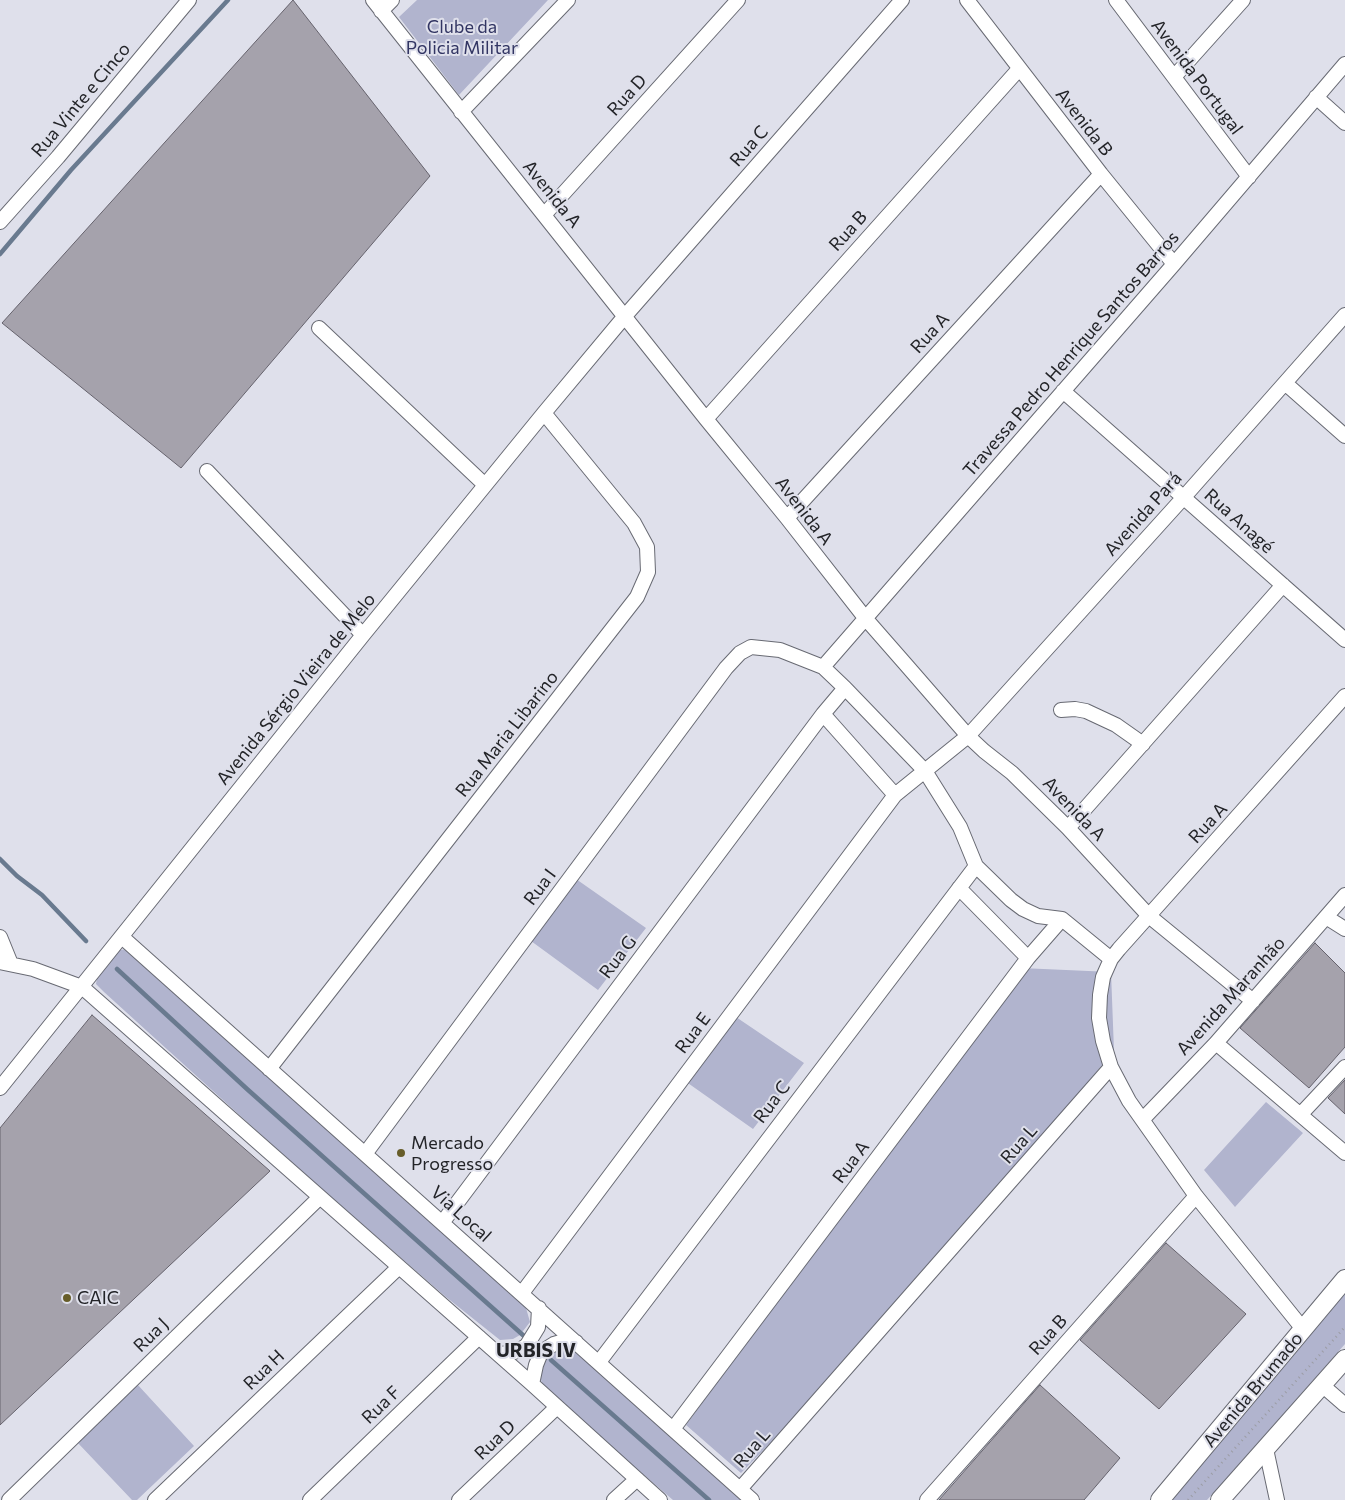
<!DOCTYPE html>
<html>
<head>
<meta charset="utf-8">
<style>
	body { margin:0 }
	canvas { display:block; background:#dfe0eb }
</style>
</head>
<body>
<canvas width="1345" height="1500"></canvas>
<script>
const context = document.querySelector('canvas').getContext('2d');
context.lineJoin = 'round';
function fillPath(path, color) { context.fillStyle = color; context.fill(path, 'evenodd'); }
const shape = rows => new Path2D(rows.map(r => 'M' + r).join(''));
function strokePath(path, color, width, dash) { context.strokeStyle = color; context.lineWidth = width; context.lineCap = dash ? 'butt' : 'round'; context.setLineDash(dash || []); context.stroke(path); }
function label(font, color, halo, rows, align = 'center') {
  context.font = font + ' Commissioner,sans-serif'; context.lineWidth = 4; context.setLineDash([]); context.textBaseline = 'middle'; context.strokeStyle = halo; context.fillStyle = color; for (const [text, x, y, turn = 0] of rows) {
    context.save(); context.translate(x, y); context.rotate((+turn || 0) * Math.PI / 180); context.textAlign = isNaN(turn) ? turn : align; if (halo) context.strokeText(text, 0, 0); context.fillText(text, 0, 0); context.restore();
  }
}
fillPath(shape([
	[417,0,548,0,459,95,399,17],
	[576,879,646,928,598,990,531,941],
	[127,949,526,1308,530,1322,520,1335,513,1339,500,1340,446,1297,300,1170,104,992,96,984,97,978,120,950],
	[1021,968,1111,972,1114,1051,863,1348,741,1473,686,1425],
	[733,1015,804,1063,753,1129,685,1081],
	[1266,1102,1303,1133,1235,1207,1204,1170],
	[1345,1283,1345,1344,1207,1500,1168,1500],
	[568,1347,585,1356,749,1500,673,1500,543,1388,540,1375,541,1363,551,1351],
	[137,1384,194,1446,137,1500,132,1500,77,1442]
]), '#b1b4ce');
strokePath(shape([
	[0,254,71,170,228,0],
	[0,859,17,876,42,895,86,941],
	[117,969,247,1089,524,1336],
	[551,1360,709,1500]
]), '#697a8f', 4.5);
const building = shape([
	[293,0,430,176,181,468,2,323,293,0],
	[1315,943,1345,973,1345,1047,1309,1088,1240,1028,1315,943],
	[92,1015,270,1171,0,1425,0,1128,92,1015],
	[1345,1080,1345,1114,1328,1098,1345,1080],
	[1166,1243,1246,1314,1159,1409,1080,1340,1166,1243],
	[1040,1385,1120,1458,1084,1500,939,1500,1040,1385]
]);
fillPath(building, '#a5a2ac');
strokePath(building, '#66636d', 1);
const minor = shape([
	[373,0,706,419,787,518,866,619,908,667,968,736,984,751,1012,773,1068,828,1149,916,1253,1001],
	[967,0,1101,174,1174,264],
	[1116,0,1249,177],
	[381,11,392,0],
	[1174,77,1243,0],
	[1316,97,1345,123],
	[461,112,568,0],
	[544,215,738,0],
	[0,222,58,157,189,0],
	[319,328,485,485],
	[1285,383,1345,436],
	[1063,391,1345,640],
	[706,419,1019,69],
	[207,471,363,635],
	[787,518,1101,174],
	[823,667,1174,264,1345,64],
	[1061,710,1075,709,1086,711,1116,725,1143,744],
	[823,714,895,795],
	[1068,828,1283,585],
	[959,888,1028,958],
	[1326,917,1345,929],
	[0,937,11,964],
	[122,937,752,1500],
	[0,962,33,969,82,987,532,1384,660,1500],
	[1216,1043,1345,1153],
	[269,1069,637,597,648,572,647,547,634,523,544,413],
	[0,1088,363,635,544,413,625,316,902,0],
	[1301,1114,1345,1067],
	[1143,1119,1216,1043,1345,895],
	[365,1154,726,668,740,653,751,647,780,650,823,667,845,688,925,771,960,827,976,866,1011,900,1023,909,1038,916,1062,919,1111,959],
	[442,1223,823,714,845,688],
	[522,1293,895,795,968,736,1184,497,1345,315],
	[1303,1329,1196,1196,1129,1101,1111,1067,1103,1041,1099,1018,1100,995,1103,977,1111,959,1119,949,1345,696],
	[498,1354,511,1353,520,1350,527,1345,538,1327,539,1308],
	[599,1362,976,866],
	[532,1384,536,1365,540,1355,546,1349,554,1344,564,1341,576,1342],
	[1322,1385,1345,1405],
	[673,1429,1028,958,1062,919],
	[1266,1449,1277,1500],
	[740,1489,1111,1067],
	[9,1500,319,1198],
	[155,1500,399,1267],
	[310,1500,479,1337],
	[459,1500,557,1407],
	[614,1500,637,1479],
	[927,1500,1196,1196]
]);
const major = shape([
	[1160,1500,1345,1279],
	[1220,1500,1345,1359]
]);
strokePath(minor, '#686a73', 16);
strokePath(major, '#686a73', 20);
strokePath(shape([
	[1188,1500,1345,1327]
]), '#9b9ca4', 2.5, [1, 4]);
strokePath(minor, '#fff', 14);
strokePath(major, '#fff', 18);
for (const [x, y, r, color] of [
	[401,1153,5,"#675d29"],
	[67,1298,5,"#675d29"]
]) { const dot = new Path2D(); dot.arc(x, y, r, 0, 2 * Math.PI); context.fillStyle = color; context.fill(dot); strokePath(dot, '#dfe0eb', 2); }
label('18px', '#323563', '#dfe0eb', [
	["Clube da",462,27],
	["Policia Militar",462,48]
]);
label('18px', '#232428', '#dfe0eb', [
	["Avenida Portugal",1197,77,53],
	["Rua D",627,95,-48],
	["Rua Vinte e Cinco",81,100,-50],
	["Avenida B",1084,122,52],
	["Rua C",749,146,-49],
	["Avenida A",552,194,51],
	["Rua B",848,231,-48],
	["Rua A",930,333,-48],
	["Travessa Pedro Henrique Santos Barros",1071,354,-49],
	["Avenida A",804,511,52],
	["Avenida Pará",1143,514,-48],
	["Rua Anagé",1239,521,42],
	["Avenida Sérgio Vieira de Melo",296,689,-51],
	["Rua Maria Libarino",507,734,-52],
	["Avenida A",1074,809,46],
	["Rua A",1208,823,-48],
	["Rua I",540,887,-53],
	["Rua G",618,957,-53],
	["Avenida Maranhão",1231,996,-48],
	["Rua E",693,1033,-53],
	["Rua C",772,1102,-53],
	["Rua L",1019,1144,-49],
	["Rua A",851,1162,-53],
	["Via Local",461,1214,42],
	["Rua J",151,1335,-44],
	["Rua B",1048,1335,-48],
	["Rua H",264,1370,-44],
	["Avenida Brumado",1253,1390,-50],
	["Rua F",381,1405,-44],
	["Rua D",495,1440,-44],
	["Rua L",752,1448,-49]
]);
label('18px', '#232428', '#dfe0eb', [
	["Mercado",411,1143],
	["Progresso",411,1164],
	["CAIC",77,1298]
], 'left');
label('bold 19px', '#232428', '#dfe0eb', [
	["URBIS IV",536,1351]
]);
</script>
</body>
</html>
